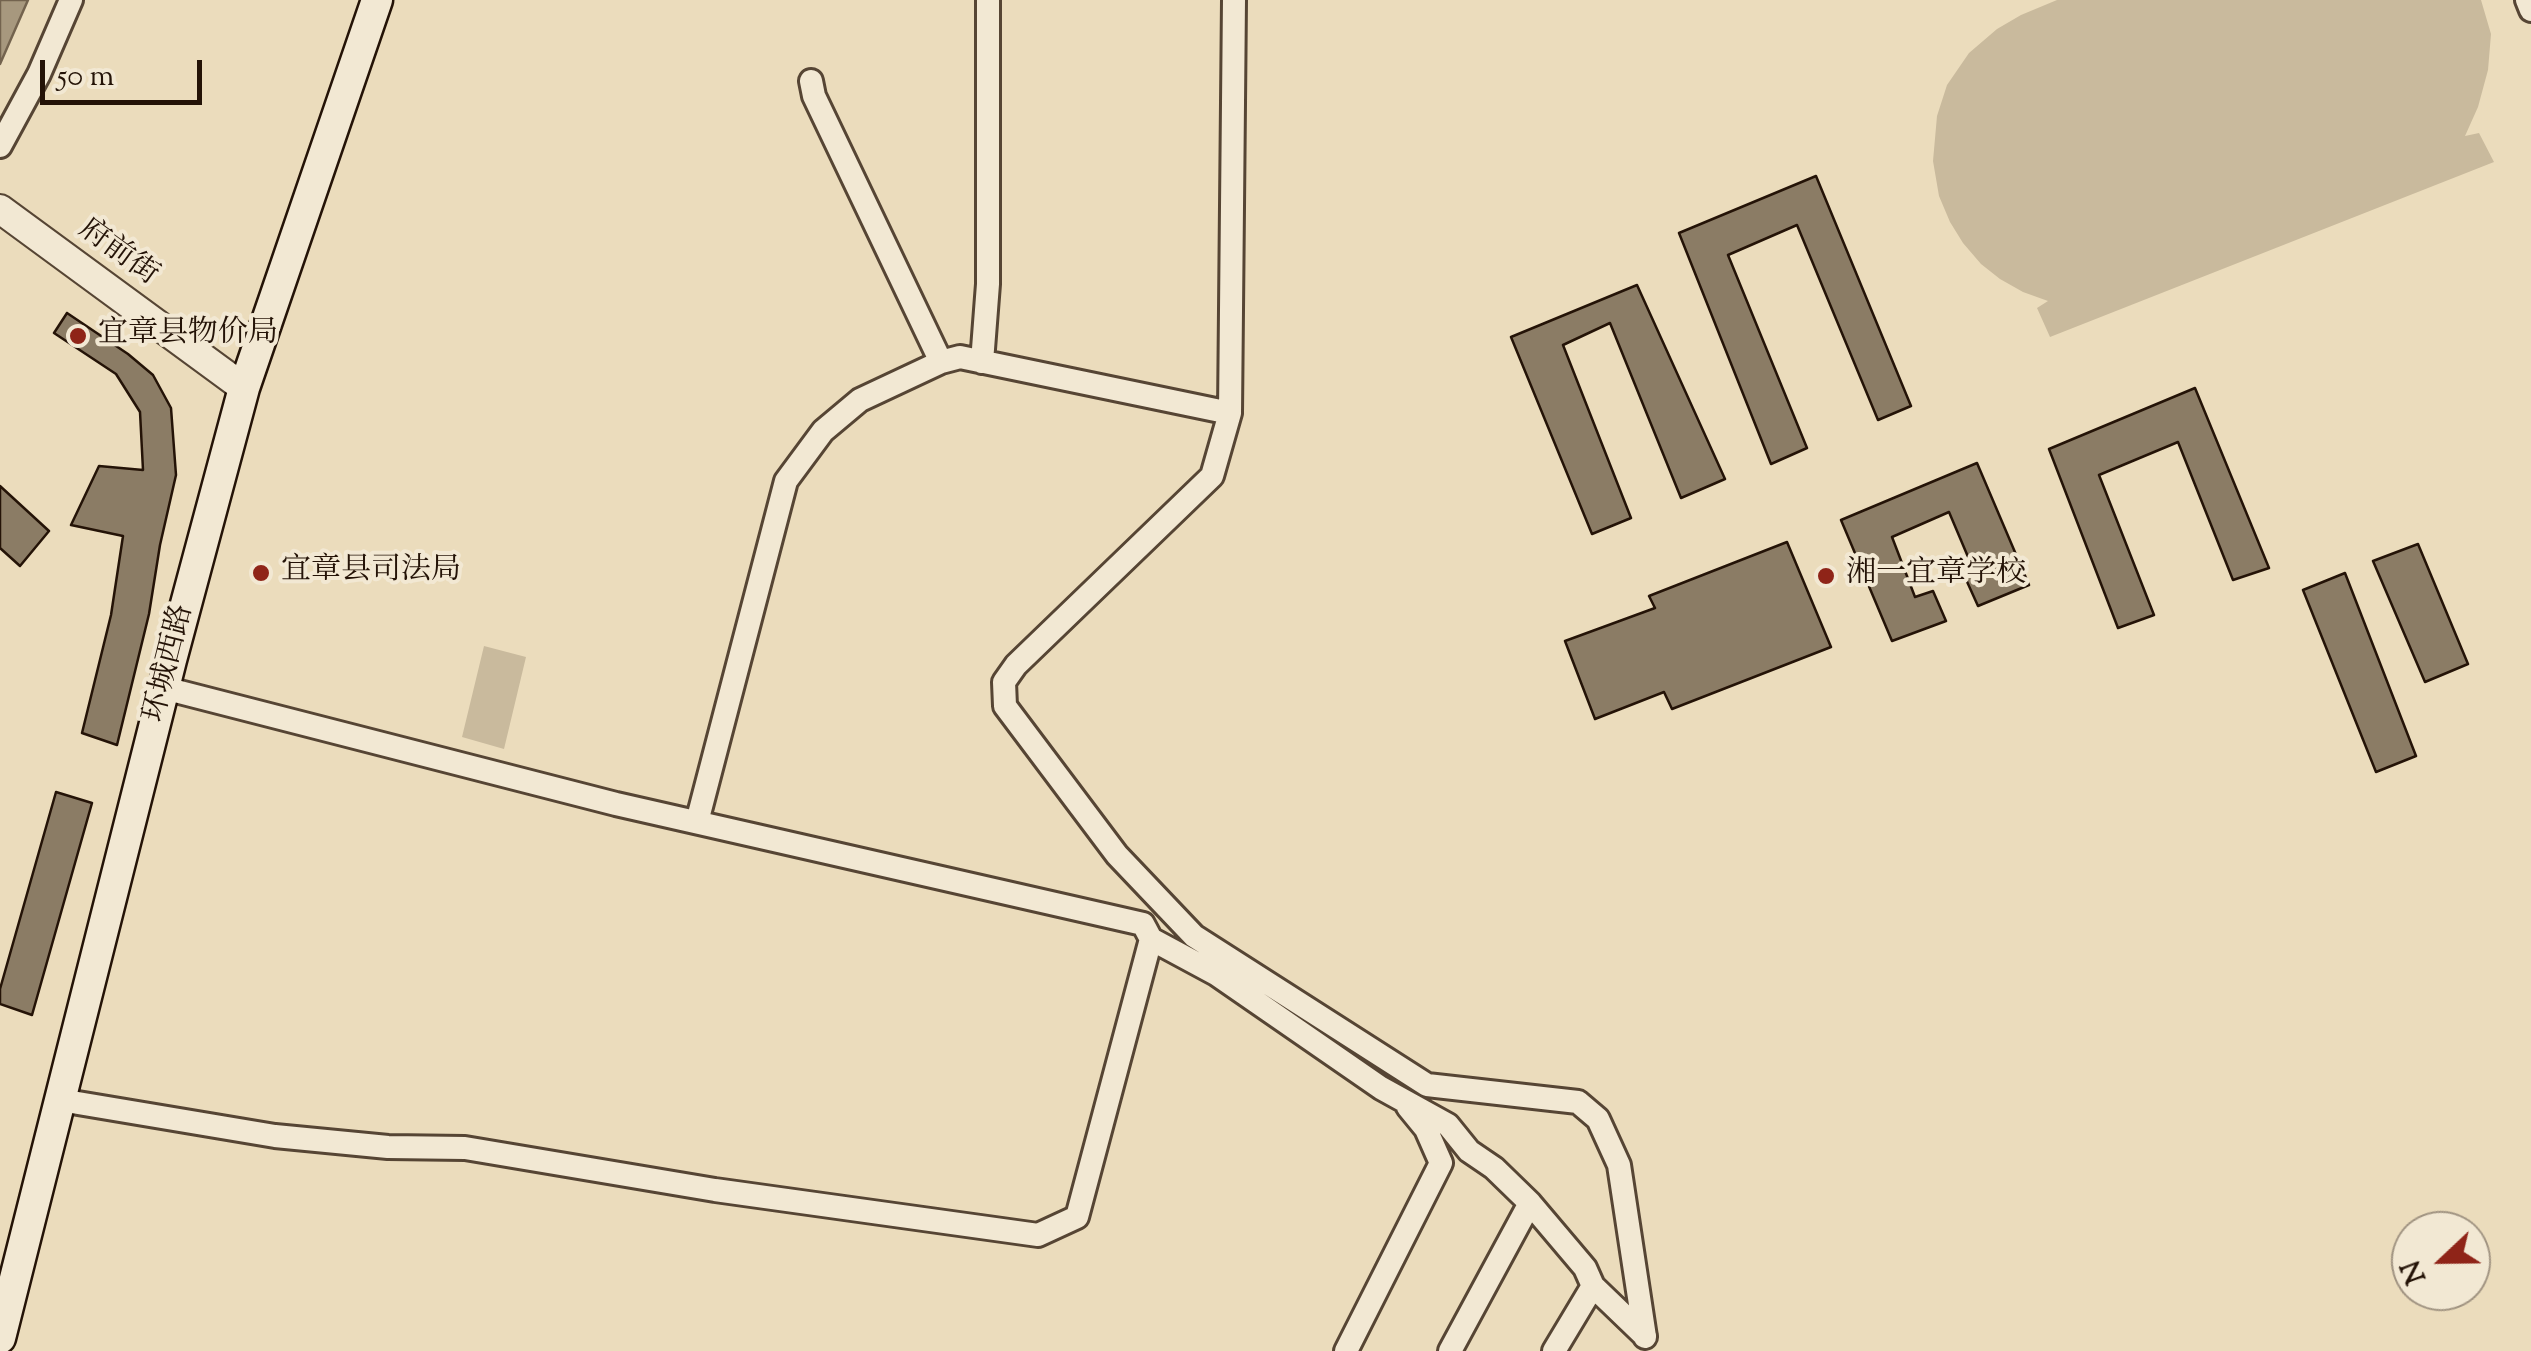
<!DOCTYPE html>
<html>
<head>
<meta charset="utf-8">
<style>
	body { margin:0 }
	#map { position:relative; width:2531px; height:1351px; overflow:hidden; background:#ebdcbc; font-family:"Sorts Mill Goudy",serif }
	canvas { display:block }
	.north { position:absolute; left:2391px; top:1211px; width:100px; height:100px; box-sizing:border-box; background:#f2e8d3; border:2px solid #a09381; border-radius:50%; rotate:248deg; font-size:28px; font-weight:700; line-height:40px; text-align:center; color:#241307 }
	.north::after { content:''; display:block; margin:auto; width:35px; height:45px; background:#8f2418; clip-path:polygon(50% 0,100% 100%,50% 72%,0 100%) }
	.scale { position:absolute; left:40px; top:60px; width:162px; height:45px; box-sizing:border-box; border:5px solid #241307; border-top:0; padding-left:12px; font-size:30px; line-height:35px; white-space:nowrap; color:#241307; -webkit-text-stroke:8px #f2e8d3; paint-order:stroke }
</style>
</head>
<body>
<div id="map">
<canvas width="2531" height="1351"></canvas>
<div class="north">N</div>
<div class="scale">50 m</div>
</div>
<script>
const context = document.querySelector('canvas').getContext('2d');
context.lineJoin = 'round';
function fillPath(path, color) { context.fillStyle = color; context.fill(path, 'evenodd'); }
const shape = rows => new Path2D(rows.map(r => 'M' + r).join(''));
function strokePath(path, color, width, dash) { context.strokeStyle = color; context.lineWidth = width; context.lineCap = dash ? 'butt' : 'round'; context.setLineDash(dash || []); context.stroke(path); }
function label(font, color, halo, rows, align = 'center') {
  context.font = font + ' "Sorts Mill Goudy","Noto Serif SC",serif'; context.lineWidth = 8; context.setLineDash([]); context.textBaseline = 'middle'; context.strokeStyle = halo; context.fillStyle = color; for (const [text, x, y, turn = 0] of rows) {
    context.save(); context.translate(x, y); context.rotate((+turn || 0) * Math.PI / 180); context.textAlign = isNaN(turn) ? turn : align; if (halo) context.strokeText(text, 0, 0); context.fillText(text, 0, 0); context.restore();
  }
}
fillPath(shape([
	[2057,0,2481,0,2491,34,2488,70,2478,107,2465,136,2479,133,2494,162,2050,337,2037,308,2048,301,2023,292,2000,279,1981,264,1963,243,1950,222,1939,196,1933,161,1937,116,1947,85,1969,53,1997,29,2021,15],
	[484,646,526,657,504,749,462,737]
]), '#c9ba9d');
const water = shape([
	[0,0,28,0,0,64,0,0]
]);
fillPath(water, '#a7987e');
strokePath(water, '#73634e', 2.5);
const building = shape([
	[1816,176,1911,406,1878,420,1797,225,1728,255,1807,448,1771,464,1679,233,1816,176],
	[1637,285,1725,479,1681,498,1610,323,1563,345,1631,518,1592,534,1511,337,1637,285],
	[67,313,128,354,153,375,171,408,176,475,160,545,149,614,117,745,82,733,111,615,123,536,71,525,99,466,143,470,140,412,116,374,54,333,67,313],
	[2195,388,2269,568,2233,580,2178,442,2099,475,2154,615,2118,628,2049,449,2195,388],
	[1977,463,2029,585,1978,606,1964,575,1974,571,1949,512,1892,537,1915,597,1933,591,1946,621,1892,641,1841,520,1977,463],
	[0,486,49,531,20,566,0,548,0,486],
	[1787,542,1831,647,1672,709,1664,692,1595,719,1565,641,1655,608,1649,596,1787,542],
	[2418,544,2468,664,2425,682,2373,561,2418,544],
	[2345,573,2416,756,2376,772,2303,590,2345,573],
	[56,792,92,803,32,1015,0,1004,0,989,56,792]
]);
fillPath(building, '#8b7c65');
strokePath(building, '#241307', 2.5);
const minor = shape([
	[2527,0,2531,10],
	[811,81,814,96,941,362],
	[0,146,39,74,71,0],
	[982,362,988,284,988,0],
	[1230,413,1212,476,1016,665,1004,682,1005,706,1117,855,1194,936,1427,1085,1578,1102,1598,1119,1619,1165,1645,1337],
	[164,688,616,804,1143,924,1151,939,1216,974,1381,1088,1448,1125,1469,1151,1494,1168,1530,1203,1585,1268,1593,1286,1645,1336],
	[697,822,786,481,823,431,860,400,941,362,960,357,1230,413,1234,0],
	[60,1100,275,1136,388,1147,465,1148,715,1190,1038,1235,1077,1217,1151,939],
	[1346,1351,1441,1163,1426,1129,1408,1107],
	[1450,1351,1530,1203],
	[1554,1351,1593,1286]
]);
const tertiary = shape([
	[0,209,244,388]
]);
const secondary = shape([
	[0,1338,171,660,244,388,377,0]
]);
strokePath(minor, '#564534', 28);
strokePath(tertiary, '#564534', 32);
strokePath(secondary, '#241307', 35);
strokePath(minor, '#f2e8d3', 22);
strokePath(tertiary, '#f2e8d3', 28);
strokePath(secondary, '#f2e8d3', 30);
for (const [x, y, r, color] of [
	[78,336,10,"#8f2418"],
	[261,573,10,"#8f2418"],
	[1826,576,10,"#8f2418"]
]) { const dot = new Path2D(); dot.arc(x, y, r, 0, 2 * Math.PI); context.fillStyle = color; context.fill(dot); strokePath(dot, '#f2e8d3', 4); }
label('30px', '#241307', '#f2e8d3', [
	["府前街",117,254,36],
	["环城西路",171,664,-76]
]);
label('30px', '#241307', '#f2e8d3', [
	["宜章县物价局",98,336],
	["宜章县司法局",281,573],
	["湘一宜章学校",1846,576]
], 'left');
</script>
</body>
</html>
